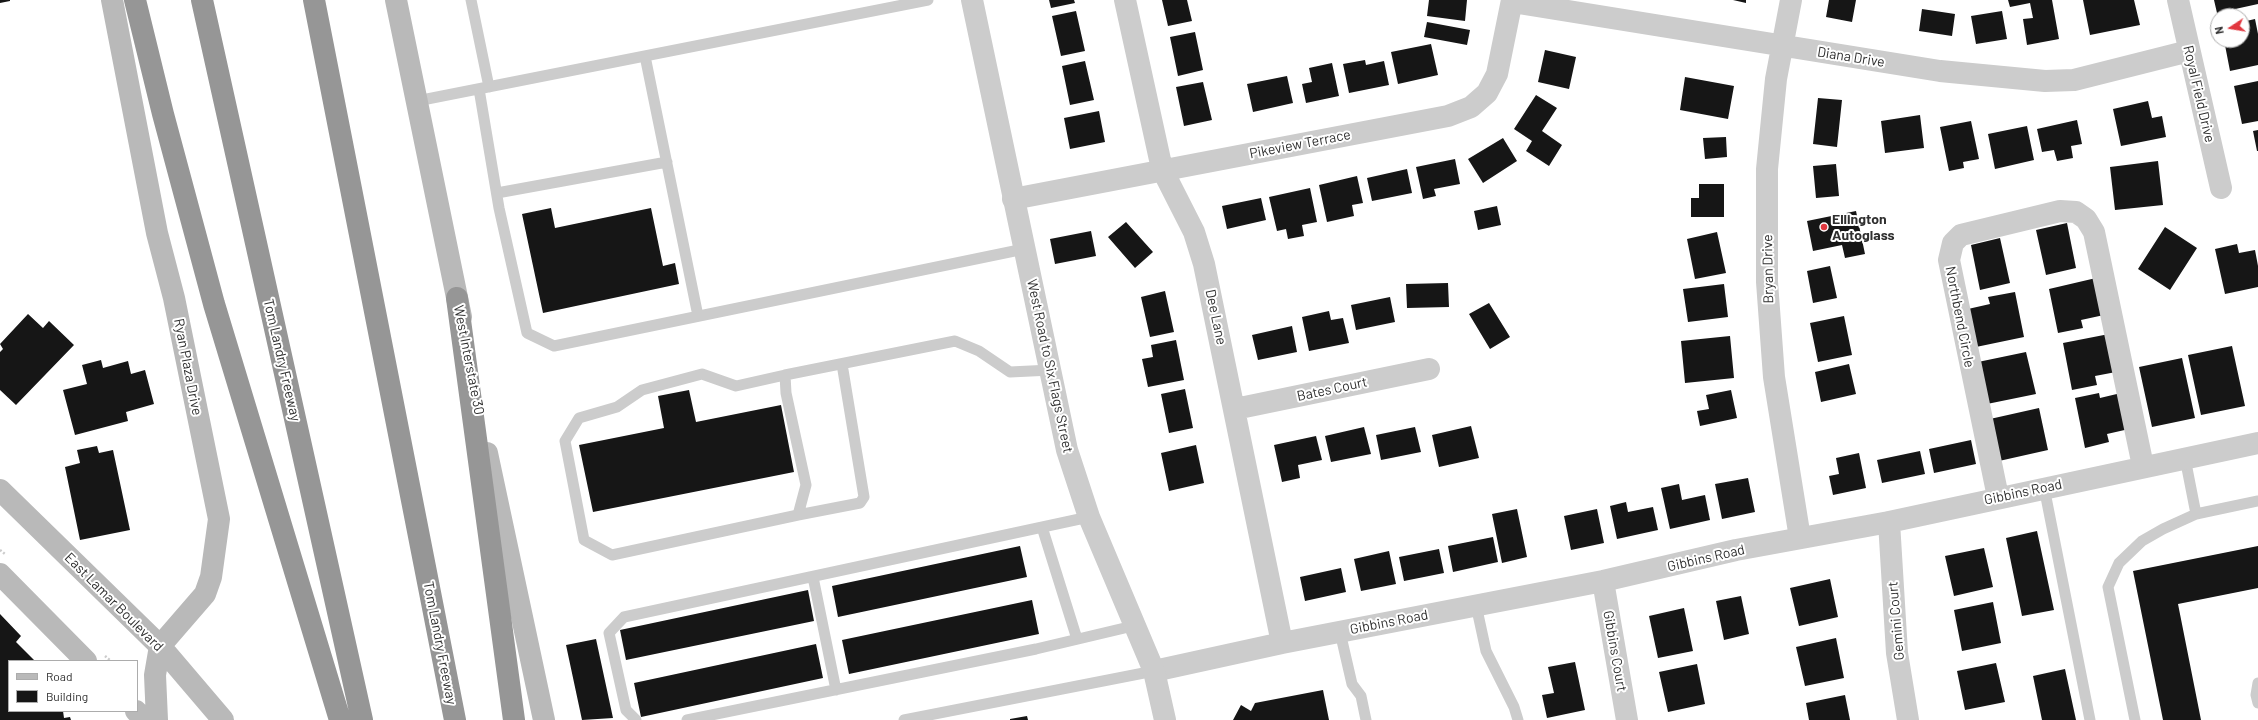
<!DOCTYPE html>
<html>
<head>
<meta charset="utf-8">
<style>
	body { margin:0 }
	#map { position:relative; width:2258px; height:720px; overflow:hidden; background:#fff; font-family:Barlow,sans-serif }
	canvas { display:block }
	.legend { position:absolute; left:8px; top:660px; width:130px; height:52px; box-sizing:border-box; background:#fff; border:1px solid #acacac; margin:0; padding:5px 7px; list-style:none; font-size:12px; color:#2f2f2f }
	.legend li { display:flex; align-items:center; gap:8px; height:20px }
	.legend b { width:20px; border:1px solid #acacac }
	.north { position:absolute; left:2210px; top:8px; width:40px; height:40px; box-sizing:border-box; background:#fff; border:1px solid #acacac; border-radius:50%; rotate:258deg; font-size:11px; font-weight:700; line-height:16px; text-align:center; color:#2f2f2f }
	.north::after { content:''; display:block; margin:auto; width:14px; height:18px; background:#e1373f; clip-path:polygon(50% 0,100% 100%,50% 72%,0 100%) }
</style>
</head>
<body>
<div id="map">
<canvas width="2258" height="720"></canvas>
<ul class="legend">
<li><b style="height:5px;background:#b9b9b9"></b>Road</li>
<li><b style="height:11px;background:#161616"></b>Building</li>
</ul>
<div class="north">N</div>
</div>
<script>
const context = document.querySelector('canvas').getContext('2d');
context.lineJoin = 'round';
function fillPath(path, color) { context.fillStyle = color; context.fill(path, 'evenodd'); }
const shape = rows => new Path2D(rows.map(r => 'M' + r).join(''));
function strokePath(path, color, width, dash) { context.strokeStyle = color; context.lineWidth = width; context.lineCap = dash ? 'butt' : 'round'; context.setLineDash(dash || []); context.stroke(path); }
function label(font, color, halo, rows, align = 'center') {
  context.font = font + ' Barlow,sans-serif'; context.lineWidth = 4; context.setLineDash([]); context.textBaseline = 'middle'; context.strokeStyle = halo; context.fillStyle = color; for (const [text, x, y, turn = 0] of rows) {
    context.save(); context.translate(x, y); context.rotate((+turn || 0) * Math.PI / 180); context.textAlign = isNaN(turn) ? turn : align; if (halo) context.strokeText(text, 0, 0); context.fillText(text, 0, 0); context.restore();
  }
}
fillPath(shape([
	[0,0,10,0,10,1,0,3],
	[1049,0,1074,0,1075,3,1051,8],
	[1162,0,1187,0,1192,21,1168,26],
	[1429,0,1467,0,1465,21,1427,16],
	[1733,0,1746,0,1746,3],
	[1829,0,1856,0,1852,22,1826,17],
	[2008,0,2052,0,2059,39,2027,45,2023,19,2033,18,2030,3,2010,7],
	[2083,0,2134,0,2140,25,2090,35],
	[2214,0,2258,0,2258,4,2217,13],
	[1922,9,1955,14,1952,36,1919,31],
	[1076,11,1085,51,1061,56,1052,16],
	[2002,11,2007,39,1976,44,1971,16],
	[2255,19,2258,34,2258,65,2230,71,2224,40,2242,40,2242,22],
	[1427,22,1470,30,1467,45,1424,37],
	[1195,32,1203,70,1178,76,1170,37],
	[1431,44,1438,75,1398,84,1391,52],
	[1545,50,1576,57,1569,89,1538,82],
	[1365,60,1366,65,1384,61,1389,85,1349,93,1343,64],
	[1085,61,1094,100,1070,105,1062,66],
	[1332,63,1339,96,1306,103,1302,84,1312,82,1309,68],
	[1287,76,1293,103,1253,112,1247,84],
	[1685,77,1734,86,1728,119,1680,110],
	[2258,81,2258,121,2242,124,2234,86],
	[1203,82,1212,120,1184,126,1176,87],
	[1536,95,1557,108,1542,131,1562,145,1549,166,1526,151,1532,141,1514,129],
	[1818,98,1842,100,1837,147,1813,144],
	[2148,101,2152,118,2162,116,2166,137,2121,146,2113,109],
	[1099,111,1105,142,1070,149,1064,118],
	[1920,115,1924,148,1885,153,1881,121],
	[2077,120,2082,144,2071,146,2073,158,2057,161,2054,150,2042,152,2037,129],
	[1971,121,1979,159,1963,162,1964,168,1949,171,1940,127],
	[2027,126,2034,160,1995,169,1988,134],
	[2258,130,2258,151,2257,151,2253,131],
	[1726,137,1727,157,1705,159,1703,138],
	[1503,138,1517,161,1483,183,1468,159],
	[1455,159,1460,184,1434,189,1436,196,1423,199,1416,167],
	[2158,161,2163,205,2115,210,2110,167],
	[1836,164,1839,196,1816,198,1813,166],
	[1407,169,1412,193,1372,201,1367,178],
	[1357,176,1363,203,1352,205,1354,216,1327,222,1319,185],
	[1699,184,1724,184,1724,217,1691,217,1691,198,1699,198],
	[1310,188,1317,222,1302,225,1304,236,1288,239,1286,229,1277,231,1269,197],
	[1261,198,1266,220,1227,229,1222,206],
	[1497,206,1501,225,1478,230,1474,211],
	[551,208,555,228,651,208,663,266,675,263,679,284,543,313,522,214],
	[1856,211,1865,254,1845,258,1842,245,1813,251,1807,221],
	[1126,222,1153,252,1135,268,1108,237],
	[2067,223,2076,268,2046,275,2036,230],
	[2165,227,2197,248,2170,290,2138,269],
	[1091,231,1096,256,1055,264,1050,239],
	[1717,232,1726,273,1695,279,1687,239],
	[2000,238,2010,283,1980,290,1971,245],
	[2237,244,2239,253,2255,250,2258,266,2258,287,2225,294,2215,249],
	[1830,266,1837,298,1813,303,1807,271],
	[2096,278,2104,315,2081,320,2083,328,2058,333,2049,289],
	[1448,283,1449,307,1407,308,1406,284],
	[1724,284,1728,317,1688,322,1683,289],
	[1165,291,1174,332,1150,337,1141,297],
	[2015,292,2024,337,1976,347,1968,309,1990,304,1988,297],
	[1390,297,1395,322,1356,330,1351,305],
	[1489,303,1510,337,1490,349,1469,314],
	[1329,311,1331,320,1343,318,1349,343,1309,351,1302,317],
	[28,314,43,328,49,321,74,345,16,405,0,390,0,352,3,349,0,344],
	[1844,316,1852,355,1818,362,1810,323],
	[1292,326,1297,352,1258,360,1252,335],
	[2109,334,2116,372,2095,376,2097,385,2072,390,2063,343],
	[1730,336,1734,378,1685,383,1681,341],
	[1176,340,1184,380,1148,387,1142,359,1153,357,1151,345],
	[2232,346,2245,406,2201,415,2188,355],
	[2026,352,2036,394,1987,404,1978,362],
	[2182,358,2195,418,2152,427,2139,367],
	[101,360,103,368,128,361,131,374,145,370,154,404,126,412,128,421,75,435,63,390,87,384,82,365],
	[1849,364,1856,394,1821,402,1815,372],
	[1185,389,1193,428,1169,433,1161,394],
	[689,390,696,422,781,405,794,472,593,512,579,445,664,428,658,396],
	[1731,390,1737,418,1700,426,1697,411,1709,409,1706,395],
	[2099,393,2100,398,2121,393,2129,429,2107,434,2109,442,2085,448,2075,398],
	[2039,408,2048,450,1999,461,1990,419],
	[1471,426,1479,458,1439,467,1432,435],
	[1364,427,1371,454,1331,462,1325,436],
	[1415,427,1421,452,1381,460,1376,435],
	[1316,436,1322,460,1298,465,1300,478,1282,482,1274,445],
	[1971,440,1976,464,1934,473,1929,449],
	[1196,445,1204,483,1169,491,1161,453],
	[97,446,99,453,113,450,130,530,80,540,65,467,80,463,77,450],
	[1920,451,1925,474,1882,483,1877,460],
	[1859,453,1866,488,1833,495,1829,476,1839,474,1836,458],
	[1748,478,1755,512,1722,519,1715,484],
	[1679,484,1682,500,1705,495,1710,520,1670,529,1661,488],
	[1626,502,1628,512,1653,507,1658,530,1617,539,1610,506],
	[1517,509,1527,557,1502,563,1492,514],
	[1597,509,1604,543,1571,550,1564,516],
	[2037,531,2054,610,2022,616,2006,538],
	[1493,537,1498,562,1453,572,1448,546],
	[1020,546,1027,577,838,617,832,586],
	[2258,546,2258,588,2178,604,2201,720,2163,720,2133,571],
	[1984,548,1993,587,1954,596,1945,556],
	[1439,549,1444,573,1404,581,1399,557],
	[1389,551,1396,584,1361,591,1354,559],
	[1341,568,1346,592,1305,601,1300,577],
	[1830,579,1838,617,1799,626,1790,588],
	[808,590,814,621,626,660,620,630],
	[1741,596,1749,634,1724,640,1716,601],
	[1032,600,1039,634,849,674,842,640],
	[1993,602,2001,643,1962,651,1954,610],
	[1684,608,1693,651,1658,658,1649,616],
	[0,614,21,636,16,642,35,661,9,661,9,711,63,711,64,718,70,717,71,720,0,720],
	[1836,638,1844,678,1805,686,1796,647],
	[596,639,613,718,582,720,566,645],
	[816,644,823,678,641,717,634,683],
	[1575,662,1585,710,1547,718,1542,695,1554,693,1548,667],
	[1996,663,2005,702,1965,710,1957,671],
	[1697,664,1705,704,1668,712,1659,672],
	[2065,669,2076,720,2042,720,2033,676],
	[1323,690,1329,720,1233,720,1241,705,1251,711,1255,703],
	[1845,695,1850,720,1809,720,1806,703],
	[1027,716,1028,720,1010,720,1010,719]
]), '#161616');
strokePath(shape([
	[0,550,5,554],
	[105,656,111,661]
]), '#ccc', 2.5, [2, 2]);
strokePath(shape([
	[471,0,489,87],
	[645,56,698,316],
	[479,89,499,208,527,333,554,346,1024,249],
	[417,101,928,0],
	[497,193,667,162],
	[785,375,736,386,702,374,642,390,617,407,579,418,565,441,584,540,612,555,798,515,806,485,786,393,785,375,955,341,979,351,1010,372,1051,370],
	[2185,458,2196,514],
	[2044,487,2090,720],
	[798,515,860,503,864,497,842,364],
	[1042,527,1077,639],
	[813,577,836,690],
	[1476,605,1486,651,1514,707,1518,720],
	[1340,632,1352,684,1361,696,1366,720],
	[2258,683,2256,695,2258,703],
	[636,720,626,710,609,633,624,617,1089,517],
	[687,720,1036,649,1133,626],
	[904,720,1154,671],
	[2135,720,2108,587,2119,563,2142,541,2163,529,2196,514,2258,501]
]), '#ccc', 11);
strokePath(shape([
	[1125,0,1162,169,1194,232,1204,264,1282,643],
	[1791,0,1776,79,1767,169,1767,282,1774,377,1800,538],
	[2178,0,2221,188],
	[1512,2,1940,71,2045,81,2074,80,2189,51],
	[1013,199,1448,116,1471,107,1487,93,1497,74,1512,0],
	[1235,409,1429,369],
	[1998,497,1949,260,1953,243,1961,235,2060,211,2076,212,2086,219,2094,232,2143,466],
	[1889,522,1897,653,1908,720],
	[1603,581,1627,720],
	[1154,671,1282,643,1603,581,1736,550,1889,522,2258,443]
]), '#ccc', 22);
strokePath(shape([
	[972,0,1067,450,1089,517,1154,671,1165,720]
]), '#ccc', 22);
strokePath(shape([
	[112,0,157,233,174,298,219,519,211,577,205,594,160,646,155,675,157,720],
	[396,0,461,317],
	[487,453,544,720],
	[0,490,160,646,223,720],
	[0,574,86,661],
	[136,711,145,720]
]), '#b9b9b9', 22);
strokePath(shape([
	[135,0,163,114,214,304,340,720],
	[202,0,362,720],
	[314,0,455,720],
	[457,298,514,720]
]), '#969696', 22);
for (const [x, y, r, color] of [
	[1824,227,4,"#e1373f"]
]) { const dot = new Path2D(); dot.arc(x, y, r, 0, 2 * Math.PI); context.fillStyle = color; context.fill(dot); strokePath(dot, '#fff', 1.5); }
label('14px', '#2f2f2f', '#fff', [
	["Diana Drive",1851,57,9],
	["Royal Field Drive",2199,94,77],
	["Pikeview Terrace",1300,144,-11],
	["Bryan Drive",1768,269,-91],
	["Dee Lane",1216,317,78],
	["Northbend Circle",1960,317,79],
	["Tom Landry Freeway",282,360,77],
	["West Interstate 30",469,360,79],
	["West Road to Six Flags Street",1050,366,78],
	["Ryan Plaza Drive",188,367,79],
	["Bates Court",1332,389,-12],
	["Gibbins Road",2023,492,-12],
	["Gibbins Road",1706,558,-13],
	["East Lamar Boulevard",114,602,45],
	["Gemini Court",1896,621,-95],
	["Gibbins Road",1389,622,-11],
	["Tom Landry Freeway",440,643,79],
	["Gibbins Court",1615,651,80]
]);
label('bold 14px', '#2f2f2f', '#fff', [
	["Ellington",1832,219],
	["Autoglass",1832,235]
], 'left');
</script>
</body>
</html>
